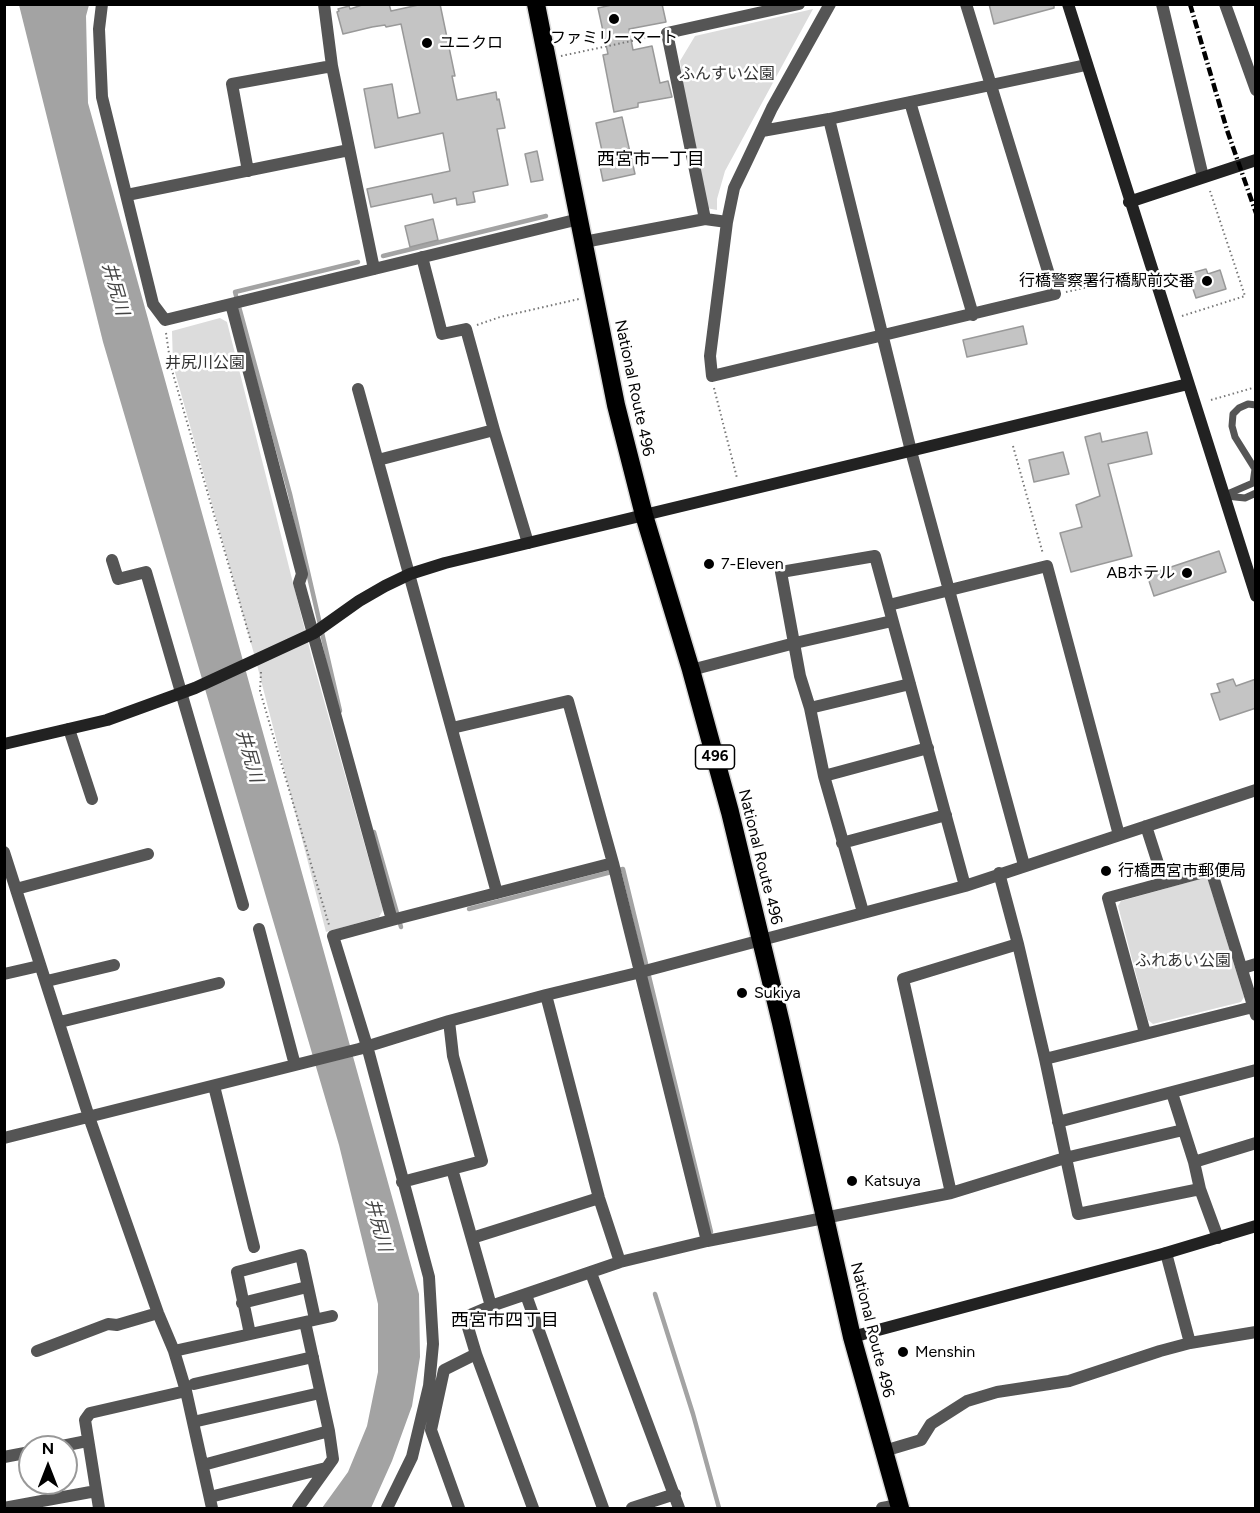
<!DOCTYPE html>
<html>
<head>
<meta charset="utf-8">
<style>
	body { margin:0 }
	#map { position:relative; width:1260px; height:1513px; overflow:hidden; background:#fff; font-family:Figtree,sans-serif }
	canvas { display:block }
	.frame { position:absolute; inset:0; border:6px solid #000; pointer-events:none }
	.north { position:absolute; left:18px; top:1435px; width:60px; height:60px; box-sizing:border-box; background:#fff; border:2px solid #999; border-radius:50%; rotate:0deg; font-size:16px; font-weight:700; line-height:24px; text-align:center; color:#000 }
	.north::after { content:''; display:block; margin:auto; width:21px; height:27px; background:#000; clip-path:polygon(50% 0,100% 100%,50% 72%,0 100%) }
</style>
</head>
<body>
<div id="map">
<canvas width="1260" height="1513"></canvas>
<div class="frame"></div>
<div class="north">N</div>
</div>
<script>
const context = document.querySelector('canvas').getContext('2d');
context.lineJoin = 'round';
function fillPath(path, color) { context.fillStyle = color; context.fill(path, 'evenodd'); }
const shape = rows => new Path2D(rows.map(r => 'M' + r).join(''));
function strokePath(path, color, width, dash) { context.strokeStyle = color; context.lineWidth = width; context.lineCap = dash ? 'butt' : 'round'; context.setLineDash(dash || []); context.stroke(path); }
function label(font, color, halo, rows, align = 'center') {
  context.font = font + ' Figtree,"Noto Sans JP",sans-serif'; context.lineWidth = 5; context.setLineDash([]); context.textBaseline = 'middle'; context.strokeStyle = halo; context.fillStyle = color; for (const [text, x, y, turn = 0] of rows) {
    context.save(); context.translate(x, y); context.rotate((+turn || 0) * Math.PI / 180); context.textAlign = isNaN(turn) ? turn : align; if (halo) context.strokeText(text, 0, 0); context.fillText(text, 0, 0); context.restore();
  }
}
fillPath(shape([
	[813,9,725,171,717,199,717,210,706,208,686,111,680,61,695,36],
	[220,318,227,322,312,658,383,910,379,917,326,932,256,661,173,365,172,331],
	[1207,877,1244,997,1241,1002,1153,1024,1148,1020,1118,906,1121,901]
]), '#dcdcdc');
fillPath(shape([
	[19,5,89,5,86,16,88,103,419,1294,420,1357,412,1406,392,1461,371,1508,322,1508,348,1472,367,1426,378,1372,378,1304,339,1145,103,342]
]), '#a3a3a3');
strokePath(shape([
	[383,256,546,216],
	[340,711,290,494,235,292,358,262],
	[374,832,401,927],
	[469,909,623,869,711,1232],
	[655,1294,693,1414,719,1508]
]), '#a3a3a3', 4.5);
const building = shape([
	[365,4,389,4,391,11,423,4,440,4,455,76,452,76,457,100,496,92,497,100,499,99,505,128,497,129,508,185,473,192,475,202,457,205,456,198,434,203,432,194,371,207,367,189,450,171,443,133,375,148,364,89,392,84,398,118,420,113,401,24,386,27,385,25,372,27,343,34,337,12,339,11,338,9,349,6,350,9,365,4],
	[616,4,662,4,666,22,629,29,633,50,652,46,660,83,668,81,672,97,638,103,638,107,614,112,603,55,608,54,598,8,616,4],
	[989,4,1054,4,1054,8,994,24,989,4],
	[622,117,635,174,603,181,597,152,602,151,596,123,622,117],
	[537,151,543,180,531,182,525,154,537,151],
	[433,219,438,240,410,247,405,226,433,219],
	[1206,269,1208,274,1220,270,1226,289,1196,298,1188,274,1206,269],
	[1023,326,1027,344,967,357,963,340,1023,326],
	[1147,432,1152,454,1108,464,1132,556,1071,572,1060,533,1082,527,1076,505,1100,496,1085,437,1100,433,1102,442,1147,432],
	[1063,452,1069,474,1034,482,1029,460,1063,452],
	[1219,551,1226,572,1154,596,1147,575,1219,551],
	[1233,679,1236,686,1256,679,1256,708,1220,720,1211,694,1220,692,1217,684,1233,679]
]);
fillPath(building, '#c4c4c4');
strokePath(building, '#999', 1.5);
const highway = shape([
	[536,4,616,405,644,515,691,670,730,812,781,1023,852,1337,900,1508]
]);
strokePath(highway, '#dbdbdb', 21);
strokePath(shape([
	[561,56,655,36],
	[1066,292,1136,276],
	[1182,316,1245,296,1210,191],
	[477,325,500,317,579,299],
	[166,333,171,367,252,645],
	[714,388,737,478],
	[1211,400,1256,387],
	[1013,446,1043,554],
	[261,672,260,691,329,925]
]), '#777', 2, [1.5, 3]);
strokePath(shape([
	[1223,496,1253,483,1255,469,1235,437,1232,426,1233,414,1239,408,1248,404,1256,405],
	[1226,496,1245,498,1256,493]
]), '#555', 7);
strokePath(shape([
	[102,4,99,29,102,97,153,304,165,320,579,219],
	[324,4,332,66,374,269],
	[1162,4,1203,177],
	[1225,4,1256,90],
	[910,102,973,315],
	[829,119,911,451,1024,865],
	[762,131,829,119,1086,65],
	[248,171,232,84,332,66],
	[127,195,349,150],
	[705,219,667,33,799,4],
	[727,222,710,356,712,376,1055,294,966,4],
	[584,242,705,219,727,222,734,188,746,163,772,108,830,4],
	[422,257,442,334,466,329,494,430,528,543],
	[231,304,302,574,299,583,392,920,333,936,367,1046,429,1277,433,1344,429,1386,412,1457,387,1508],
	[358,389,497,893],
	[378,460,494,430],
	[112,560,118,579,146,572,243,905],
	[889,605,1047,566,1119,835],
	[691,670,795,643,892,621],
	[810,708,910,684],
	[452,728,568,701,613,863,707,1241],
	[69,729,92,799],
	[824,776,928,748],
	[1146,826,1164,882],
	[842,843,946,815],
	[4,852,89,1117,158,1313,174,1351,186,1391,212,1508],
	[999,873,1018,944,1045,1059,1078,1214,1200,1189],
	[16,889,148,854],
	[863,912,824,776,810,708,800,676,781,572,875,556,965,886],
	[392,920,613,863],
	[259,929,295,1065],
	[1243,968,1256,964],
	[4,974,39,966],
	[47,981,114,965],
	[546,995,599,1198,620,1262],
	[60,1022,219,983],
	[1145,1033,1108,898,1211,870,1256,1015],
	[1045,1059,1253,1007],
	[214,1086,254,1247],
	[1172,1093,1194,1162,1200,1189,1218,1238],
	[1058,1122,1256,1070],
	[4,1138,359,1049,449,1021,546,995,641,972,965,886,1256,790],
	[1194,1162,1256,1143],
	[452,1169,491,1306],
	[402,1182,482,1161,453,1056,449,1021],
	[951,1193,903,979,1018,944],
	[472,1238,599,1198],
	[1166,1253,1190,1343,1256,1332],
	[591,1273,679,1508],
	[526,1295,603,1508],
	[242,1303,307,1287],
	[250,1334,237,1272,301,1255,315,1319],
	[37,1351,108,1324,117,1325,158,1313],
	[174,1351,332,1316],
	[194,1384,313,1357],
	[193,1422,320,1393],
	[57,1447,87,1441],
	[884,1451,921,1440,931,1424,967,1401,997,1392,1069,1381,1160,1351,1190,1343],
	[4,1457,30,1452],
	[203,1465,329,1431],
	[210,1497,326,1468],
	[4,1508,96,1491],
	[99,1508,85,1420,90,1413,186,1391],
	[298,1508,333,1459,329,1431,305,1322],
	[459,1508,431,1430,444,1370,476,1354],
	[533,1508,476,1354,467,1324,470,1315,491,1306,620,1262,707,1241,951,1193,1065,1158,1183,1130],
	[632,1508,675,1494],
	[882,1508,899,1505]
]), '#555', 12);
strokePath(shape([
	[1068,4,1256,596],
	[1129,202,1256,160],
	[4,744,107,720,195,688,314,633,359,601,385,586,410,574,445,563,1188,384],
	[852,1337,1166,1253,1256,1226]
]), '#222', 12);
strokePath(highway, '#000', 18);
strokePath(shape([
	[1190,4,1227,130,1256,213]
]), '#000', 4.5, [9, 3, 1.5, 3]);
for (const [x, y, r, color] of [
	[614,19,6,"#000"],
	[427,43,6,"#000"],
	[1207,281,6,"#000"],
	[709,564,6,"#000"],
	[1187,573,6,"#000"],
	[1106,871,6,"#000"],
	[742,993,6,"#000"],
	[852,1181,6,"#000"],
	[903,1352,6,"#000"]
]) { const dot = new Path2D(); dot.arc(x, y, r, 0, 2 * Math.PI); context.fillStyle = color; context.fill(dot); strokePath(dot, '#fff', 2); }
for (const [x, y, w] of [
	[715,757,39]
]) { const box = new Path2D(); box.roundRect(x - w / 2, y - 12, w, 24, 4.5); context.fillStyle = '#fff'; context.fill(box); strokePath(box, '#000', 1.5); }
label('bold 15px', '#000', null, [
	["496",715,757]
]);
label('16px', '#000', '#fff', [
	["ファミリーマート",614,38,"center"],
	["ユニクロ",439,43],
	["行橋警察署行橋駅前交番",1195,281,"right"],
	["7-Eleven",721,564],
	["ABホテル",1175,573,"right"],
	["行橋西宮市郵便局",1118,871],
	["Sukiya",754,993],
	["Katsuya",864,1181],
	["Menshin",915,1352]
], 'left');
label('16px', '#333', '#fff', [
	["ふんすい公園",727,74],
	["井尻川公園",205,363],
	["ふれあい公園",1183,961]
]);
label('16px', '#000', '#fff', [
	["National Route 496",634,388,78],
	["National Route 496",760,857,76],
	["National Route 496",872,1330,76]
]);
label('18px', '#000', '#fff', [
	["西宮市一丁目",651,160],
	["西宮市四丁目",505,1321]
]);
label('italic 18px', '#444', '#fff', [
	["井尻川",115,289,74],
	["井尻川",249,756,74],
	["井尻川",378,1225,75]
]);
</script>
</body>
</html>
